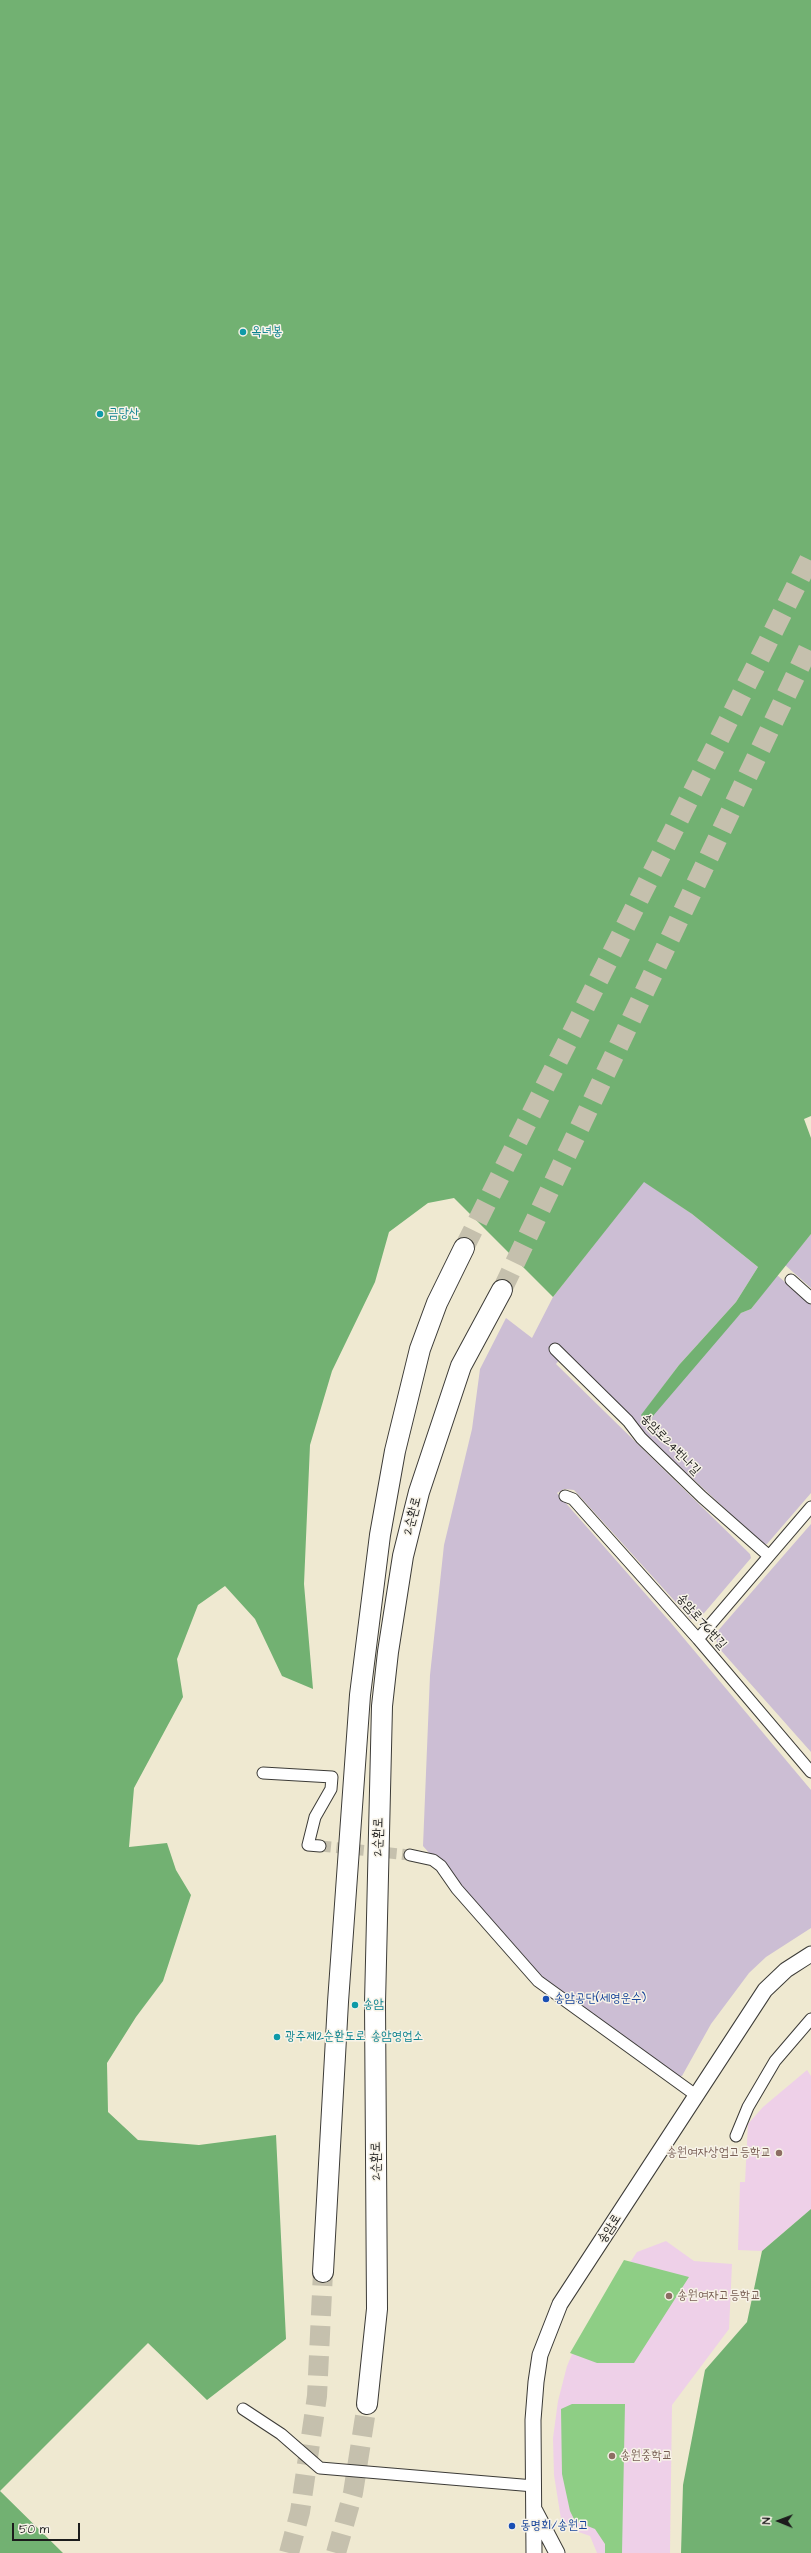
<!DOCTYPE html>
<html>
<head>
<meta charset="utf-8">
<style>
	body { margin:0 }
	#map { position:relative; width:811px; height:2553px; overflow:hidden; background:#efe9d1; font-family:"Architects Daughter",sans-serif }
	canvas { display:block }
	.north { position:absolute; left:759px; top:2501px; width:40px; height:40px; -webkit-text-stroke:3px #f7f3e8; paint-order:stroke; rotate:271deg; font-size:11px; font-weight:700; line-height:16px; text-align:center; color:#1c1c1c }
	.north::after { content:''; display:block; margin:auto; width:14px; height:18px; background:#1c1c1c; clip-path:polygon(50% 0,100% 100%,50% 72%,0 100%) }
	.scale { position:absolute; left:12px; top:2523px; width:68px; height:18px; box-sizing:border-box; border:2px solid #1c1c1c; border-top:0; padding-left:5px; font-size:12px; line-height:14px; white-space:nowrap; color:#1c1c1c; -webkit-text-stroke:3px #f7f3e8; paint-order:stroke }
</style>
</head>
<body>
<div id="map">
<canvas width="811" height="2553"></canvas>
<div class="north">N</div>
<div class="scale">50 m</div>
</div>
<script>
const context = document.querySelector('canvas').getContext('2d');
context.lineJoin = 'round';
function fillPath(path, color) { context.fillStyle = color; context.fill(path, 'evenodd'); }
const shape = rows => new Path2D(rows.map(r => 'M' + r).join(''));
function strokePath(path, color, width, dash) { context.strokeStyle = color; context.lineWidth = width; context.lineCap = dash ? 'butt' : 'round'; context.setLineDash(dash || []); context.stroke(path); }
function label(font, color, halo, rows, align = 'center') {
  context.font = font + ' "Architects Daughter","Poor Story",sans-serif'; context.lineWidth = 3; context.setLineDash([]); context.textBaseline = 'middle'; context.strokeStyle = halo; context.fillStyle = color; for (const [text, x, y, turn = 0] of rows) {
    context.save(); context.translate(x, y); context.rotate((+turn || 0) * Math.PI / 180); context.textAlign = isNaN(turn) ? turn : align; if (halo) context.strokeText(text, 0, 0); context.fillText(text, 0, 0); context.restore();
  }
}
fillPath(shape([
	[807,2070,811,2076,811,2209,762,2251,738,2250,740,2182,745,2182,748,2124,763,2107],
	[666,2241,694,2261,732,2264,729,2329,672,2405,670,2553,597,2553,590,2536,570,2529,561,2519,554,2475,553,2438,558,2401,567,2366,579,2338,637,2252]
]), '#eed0e8');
fillPath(shape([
	[644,1181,692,1214,758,1267,736,1302,679,1365,641,1416,741,1313,751,1309,777,1275,811,1305,811,1493,767,1544,763,1544,634,1424,563,1355,556,1364,750,1554,751,1558,699,1619,691,1619,574,1490,564,1489,557,1493,671,1623,811,1790,811,1928,766,1957,749,1973,711,2024,682,2076,677,2076,539,1977,423,1846,430,1675,444,1545,472,1429,480,1369,506,1318,532,1338,553,1297],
	[811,1234,811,1288,785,1265],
	[811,1524,811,1752,717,1646,716,1633]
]), '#ccbed4');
fillPath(shape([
	[624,2260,689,2277,634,2363,597,2363,570,2353],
	[572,2404,625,2404,622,2553,605,2553,605,2544,595,2529,575,2521,570,2511,562,2474,561,2409]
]), '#8ece85');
fillPath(shape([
	[0,0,811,0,811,1116,804,1119,811,1138,811,1234,751,1309,741,1313,647,1423,641,1415,679,1365,736,1302,758,1267,692,1214,644,1182,553,1297,454,1198,428,1203,389,1232,375,1282,332,1371,310,1445,304,1584,313,1689,282,1676,255,1619,225,1586,198,1605,177,1659,183,1697,134,1788,129,1847,167,1843,176,1870,191,1895,163,1981,136,2017,107,2063,108,2112,138,2140,199,2145,276,2135,286,2339,207,2400,148,2343,0,2491],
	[811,2209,811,2553,681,2553,683,2485,705,2370,747,2322,762,2251],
	[0,2491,63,2553,0,2553]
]), '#72b172');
strokePath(shape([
	[320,1846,410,1855]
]), '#c5c0ad', 11, [11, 5.5]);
strokePath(shape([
	[464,1248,811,556],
	[502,1290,811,643],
	[289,2553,300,2512,317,2396,323,2272],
	[336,2553,353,2493,367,2404]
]), '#c5c0ad', 20, [20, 10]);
const street = shape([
	[791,1280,811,1298],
	[555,1349,628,1421,641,1438,702,1497,769,1556],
	[565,1496,573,1499,698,1639,811,1772],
	[698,1639,811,1507],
	[263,1773,332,1777,331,1789,315,1817,308,1845,320,1846],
	[410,1855,433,1860,441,1866,457,1889,538,1981,697,2096],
	[736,2136,748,2107,775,2061,811,2019],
	[243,2409,281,2434,320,2468,534,2486]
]);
const secondary = shape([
	[535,2511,557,2553],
	[534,2553,533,2420,536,2382,540,2355,560,2304,765,1990,786,1970,811,1954]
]);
const highway = shape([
	[323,2272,338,2002,360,1695,380,1535,395,1451,420,1349,437,1303,464,1248],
	[367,2404,377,2309,375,2003,382,1706,388,1652,403,1556,419,1492,461,1366,502,1290]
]);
strokePath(street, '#3c3b37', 13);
strokePath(secondary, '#3c3b37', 17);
strokePath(highway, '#3c3b37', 22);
strokePath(street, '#fff', 11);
strokePath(secondary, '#fff', 15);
strokePath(highway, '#fff', 20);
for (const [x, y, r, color] of [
	[243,332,4,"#0f9aa8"],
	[100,414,4,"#0f9aa8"],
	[546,1999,4,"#1a4fb4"],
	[355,2005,4,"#0f9aa8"],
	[277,2037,4,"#0f9aa8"],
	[779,2153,4,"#8d6e63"],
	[669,2296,4,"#8d6e63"],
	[612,2456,4,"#8d6e63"],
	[512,2526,4,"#1a4fb4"]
]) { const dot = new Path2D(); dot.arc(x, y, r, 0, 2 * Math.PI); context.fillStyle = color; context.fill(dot); strokePath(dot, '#f7f3e8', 1.5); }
label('13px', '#0d838f', '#f7f3e8', [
	["옥녀봉",251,332],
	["금당산",108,414],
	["송암",363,2005],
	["광주제2순환도로 송암영업소",285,2037]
], 'left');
label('13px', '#1c1c1c', '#f7f3e8', [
	["송암로24번나길",670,1445,46],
	["2순환로",413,1516,-76],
	["송암로76번길",701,1622,49],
	["2순환로",379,1837,-89],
	["2순환로",377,2161,-91],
	["송암로",610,2229,-57]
]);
label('13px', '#164399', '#f7f3e8', [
	["송암공단(세영운수)",554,1999],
	["동명회/송원고",520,2526]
], 'left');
label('13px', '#785e54', '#f7f3e8', [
	["송원여자상업고등학교",771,2153,"right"],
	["송원여자고등학교",677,2296],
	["송원중학교",620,2456]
], 'left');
</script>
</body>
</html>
